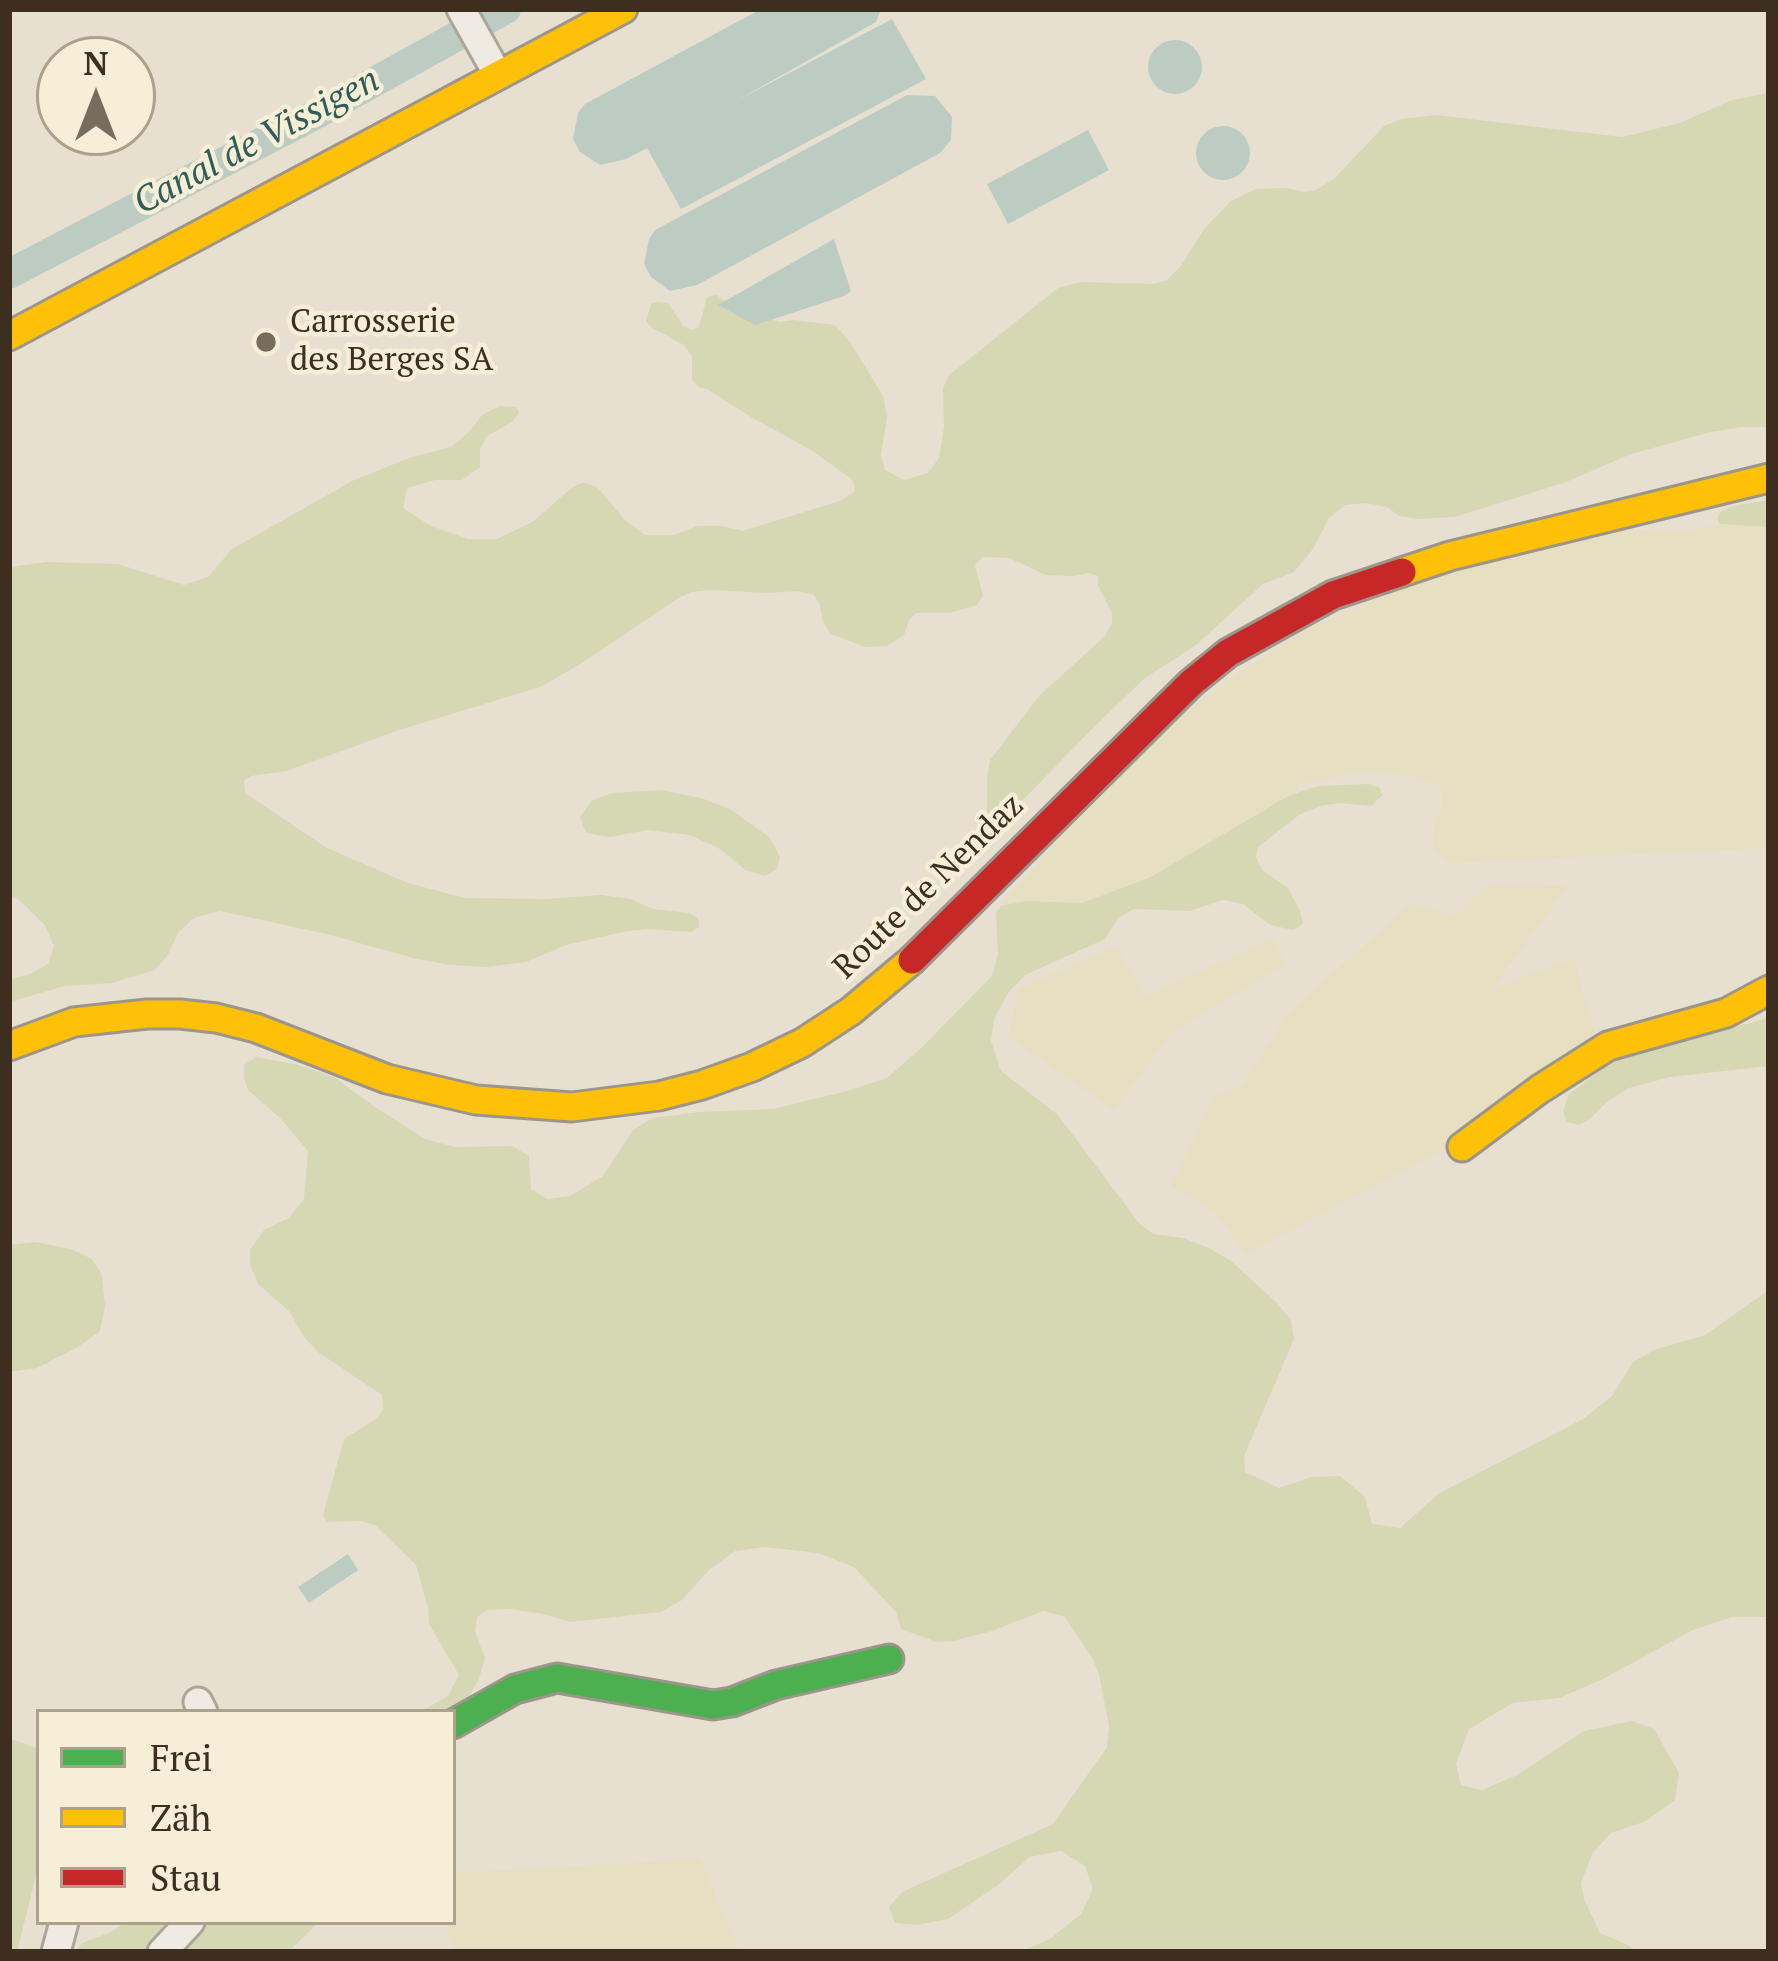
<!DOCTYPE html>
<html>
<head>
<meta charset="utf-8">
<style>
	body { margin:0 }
	#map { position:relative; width:1778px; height:1961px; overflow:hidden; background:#e7e0d1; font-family:"PT Serif",serif }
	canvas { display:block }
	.frame { position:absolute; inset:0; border:12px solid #3d2e20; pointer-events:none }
	.legend { position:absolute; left:36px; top:1709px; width:420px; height:216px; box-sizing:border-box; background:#f7eed8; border:3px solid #ada18e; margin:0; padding:15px 21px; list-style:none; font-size:36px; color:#3d2e20 }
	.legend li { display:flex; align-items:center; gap:24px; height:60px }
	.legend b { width:60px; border:3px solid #ada18e }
	.north { position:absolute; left:36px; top:36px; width:120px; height:120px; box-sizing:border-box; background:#f7eed8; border:3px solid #ada18e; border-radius:50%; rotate:0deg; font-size:33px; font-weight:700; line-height:48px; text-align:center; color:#3d2e20 }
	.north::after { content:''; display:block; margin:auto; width:42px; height:54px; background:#786c5e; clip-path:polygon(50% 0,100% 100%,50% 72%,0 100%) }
</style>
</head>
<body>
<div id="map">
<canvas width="1778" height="1961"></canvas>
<div class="frame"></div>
<ul class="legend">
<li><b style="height:15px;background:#4caf50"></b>Frei</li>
<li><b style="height:15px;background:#ffc107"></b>Zäh</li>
<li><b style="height:15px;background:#c62828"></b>Stau</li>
</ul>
<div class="north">N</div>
</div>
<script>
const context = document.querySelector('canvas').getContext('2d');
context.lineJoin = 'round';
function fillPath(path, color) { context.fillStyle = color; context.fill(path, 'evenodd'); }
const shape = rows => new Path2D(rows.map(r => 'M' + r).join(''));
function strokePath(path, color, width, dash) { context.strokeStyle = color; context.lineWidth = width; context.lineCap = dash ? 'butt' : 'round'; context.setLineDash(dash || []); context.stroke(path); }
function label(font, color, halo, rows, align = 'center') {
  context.font = font + ' "PT Serif",serif'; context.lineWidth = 9; context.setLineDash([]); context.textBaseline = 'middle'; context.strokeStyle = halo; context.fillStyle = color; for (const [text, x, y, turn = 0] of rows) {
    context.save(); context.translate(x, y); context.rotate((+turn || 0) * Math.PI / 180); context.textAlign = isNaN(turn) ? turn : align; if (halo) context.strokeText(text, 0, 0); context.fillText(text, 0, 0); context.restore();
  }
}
fillPath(shape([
	[1720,524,1769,527,1769,848,1451,863,1433,848,1433,827,1443,803,1442,794,1437,784,1415,777,1368,771,1302,783,1290,795,1149,878,1082,903,1026,901,1001,906,1009,894,1132,762,1185,712,1251,664,1313,627,1385,595,1469,565,1631,529,1681,533],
	[1488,885,1568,886,1492,989,1574,958,1602,1058,1452,1145,1245,1254,1215,1211,1171,1186,1214,1097,1240,1087,1290,1011,1412,903,1455,916],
	[1273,939,1286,964,1171,1033,1114,1110,1008,1037,1018,990,1116,946,1145,996],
	[700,1859,740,1952,456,1952,445,1922,453,1922,453,1873]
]), '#e6dfc2');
fillPath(shape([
	[1769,93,1769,427,1742,427,1711,432,1631,454,1566,482,1455,517,1419,519,1399,516,1387,507,1366,503,1345,505,1329,518,1313,549,1294,572,1263,584,1196,645,1145,678,1095,726,1016,807,1010,825,999,830,992,828,987,816,987,779,990,760,1040,695,1105,636,1112,623,1112,613,1098,585,1098,576,1089,573,1073,576,1046,575,1009,558,983,557,975,565,983,596,977,605,950,613,916,613,909,620,904,635,887,646,865,647,831,634,823,622,820,605,814,595,799,591,766,593,710,590,691,592,677,599,582,663,540,687,396,731,287,771,251,776,244,781,245,793,327,848,408,883,465,898,546,899,601,895,631,899,653,909,689,913,698,918,699,927,691,932,647,929,627,931,566,945,526,962,486,967,450,965,413,958,331,935,220,911,194,918,178,933,168,955,155,970,112,983,65,986,9,1002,9,980,30,974,48,964,54,946,45,925,18,899,9,897,9,567,47,562,118,564,184,585,208,577,232,549,354,480,412,457,451,447,469,432,482,415,500,406,516,407,519,413,512,422,487,436,480,449,480,467,462,480,435,480,407,488,403,508,431,526,468,539,497,539,534,521,570,489,583,482,597,487,625,520,645,535,674,535,698,526,723,526,742,531,840,501,855,491,853,480,811,450,751,417,707,389,698,387,692,379,692,356,684,345,652,328,646,321,651,304,657,302,668,303,683,326,692,330,699,327,707,297,716,295,741,310,780,322,794,320,835,325,850,342,883,396,887,417,881,455,885,470,904,480,928,473,939,458,944,427,943,389,948,376,1058,288,1082,282,1154,284,1167,280,1181,266,1204,229,1231,201,1256,189,1286,188,1304,192,1314,191,1334,179,1384,126,1401,119,1436,115,1622,137,1680,123,1732,100],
	[1769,500,1769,527,1720,524,1717,519,1720,512,1733,506],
	[1369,784,1380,788,1382,795,1371,806,1340,803,1320,806,1299,815,1258,847,1256,857,1262,870,1288,888,1300,911,1303,924,1293,930,1270,925,1243,904,1223,900,1190,911,1134,909,1118,918,1105,939,1025,975,1008,993,994,1019,991,1041,1001,1071,1058,1115,1139,1223,1153,1234,1183,1238,1209,1248,1231,1261,1277,1303,1291,1320,1294,1339,1244,1456,1245,1472,1279,1488,1312,1477,1340,1476,1365,1497,1372,1524,1400,1528,1438,1494,1583,1419,1612,1396,1633,1362,1654,1350,1705,1335,1769,1290,1769,1617,1732,1617,1693,1630,1601,1680,1559,1698,1513,1703,1469,1729,1456,1764,1461,1785,1482,1790,1517,1775,1584,1731,1632,1721,1654,1729,1679,1773,1675,1800,1646,1821,1611,1833,1592,1854,1581,1883,1584,1899,1600,1933,1630,1946,1635,1952,1019,1952,1050,1939,1081,1914,1093,1889,1085,1866,1061,1851,1030,1857,998,1885,948,1919,917,1925,895,1923,889,1907,902,1892,1053,1824,1107,1747,1109,1726,1099,1674,1092,1658,1065,1617,1043,1611,992,1631,953,1641,937,1642,901,1629,896,1612,854,1567,818,1553,765,1547,735,1551,709,1570,682,1600,661,1612,570,1622,544,1614,509,1609,487,1610,477,1617,475,1632,485,1658,479,1679,469,1697,448,1712,420,1712,448,1696,459,1675,429,1624,428,1608,416,1565,375,1525,360,1521,327,1522,323,1515,344,1439,377,1418,383,1409,382,1395,318,1352,303,1336,290,1312,258,1284,250,1264,250,1250,264,1230,289,1218,304,1199,308,1151,279,1117,248,1090,244,1078,244,1065,256,1057,295,1064,334,1077,375,1107,425,1139,455,1147,512,1146,529,1156,531,1189,547,1199,570,1196,603,1176,633,1130,653,1118,700,1112,773,1109,847,1091,887,1078,921,1048,992,976,998,955,996,912,1001,906,1026,901,1082,903,1149,878,1290,795,1319,786],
	[661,790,701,798,730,809,769,837,780,857,777,869,765,876,745,870,720,849,690,835,648,830,609,837,586,833,580,817,591,801,612,793],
	[1769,1017,1769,1066,1670,1077,1629,1088,1607,1102,1590,1119,1578,1125,1567,1122,1563,1112,1568,1095,1620,1055,1673,1038,1756,1022],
	[35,1242,71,1249,92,1259,102,1275,105,1307,100,1331,78,1347,37,1368,9,1372,9,1245],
	[9,1738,39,1749,39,1863,17,1952,9,1952],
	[127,1922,319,1922,288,1952,75,1952,82,1943,109,1933]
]), '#d6d7b3');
fillPath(shape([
	[761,9,881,9,876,22,736,101,892,19,926,79,681,209,647,148,626,159,600,165,580,152,573,139,578,113,585,104],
	'1148 67a27 27 0 1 1 54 0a27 27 0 1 1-54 0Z',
	[907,95,935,96,952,117,951,140,940,153,697,285,670,291,651,277,644,264,649,239,655,230],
	'1196 153a27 27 0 1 1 54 0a27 27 0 1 1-54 0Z',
	[1088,130,1109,170,1008,224,987,184],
	[834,239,851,291,844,296,755,325,718,305],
	[348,1554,358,1570,309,1603,298,1587]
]), '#bcccc2');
strokePath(shape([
	[9,274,320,112,506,9]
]), '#bcccc2', 30);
const street = shape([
	[461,9,498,75],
	[198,1702,203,1712],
	[56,1952,64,1922],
	[162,1952,190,1922]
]);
const fast = shape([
	[453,1724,515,1689,557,1678,713,1705,732,1702,776,1685,889,1659]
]);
const slow = shape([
	[9,336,623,9],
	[1402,572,1450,556,1769,478],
	[9,1046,74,1022,147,1014,180,1014,216,1018,256,1028,387,1079,476,1100,572,1107,659,1096,702,1085,752,1067,802,1043,851,1011,912,960],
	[1462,1147,1540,1089,1608,1046,1726,1013,1769,990]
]);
const jam = shape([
	[912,960,1191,683,1228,653,1333,595,1402,572]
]);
strokePath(street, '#ada599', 33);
strokePath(fast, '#9c958a', 33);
strokePath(slow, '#9c958a', 33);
strokePath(jam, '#9c958a', 33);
strokePath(street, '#efebe3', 27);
strokePath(fast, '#4caf50', 27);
strokePath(slow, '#ffc107', 27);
strokePath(jam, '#c62828', 27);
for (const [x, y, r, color] of [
	[266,342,12,"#786c5e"]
]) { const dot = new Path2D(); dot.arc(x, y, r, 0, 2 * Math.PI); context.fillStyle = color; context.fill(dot); strokePath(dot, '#f7eed8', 4.5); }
label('33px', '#3d2e20', '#f7eed8', [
	["Carrosserie",290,323],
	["des Berges SA",290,361]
], 'left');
label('33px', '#3d2e20', '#f7eed8', [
	["Route de Nendaz",929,887,-44]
]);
label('italic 36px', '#2f5d5a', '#f7eed8', [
	["Canal de Vissigen",257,142,-28]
]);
</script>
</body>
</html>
